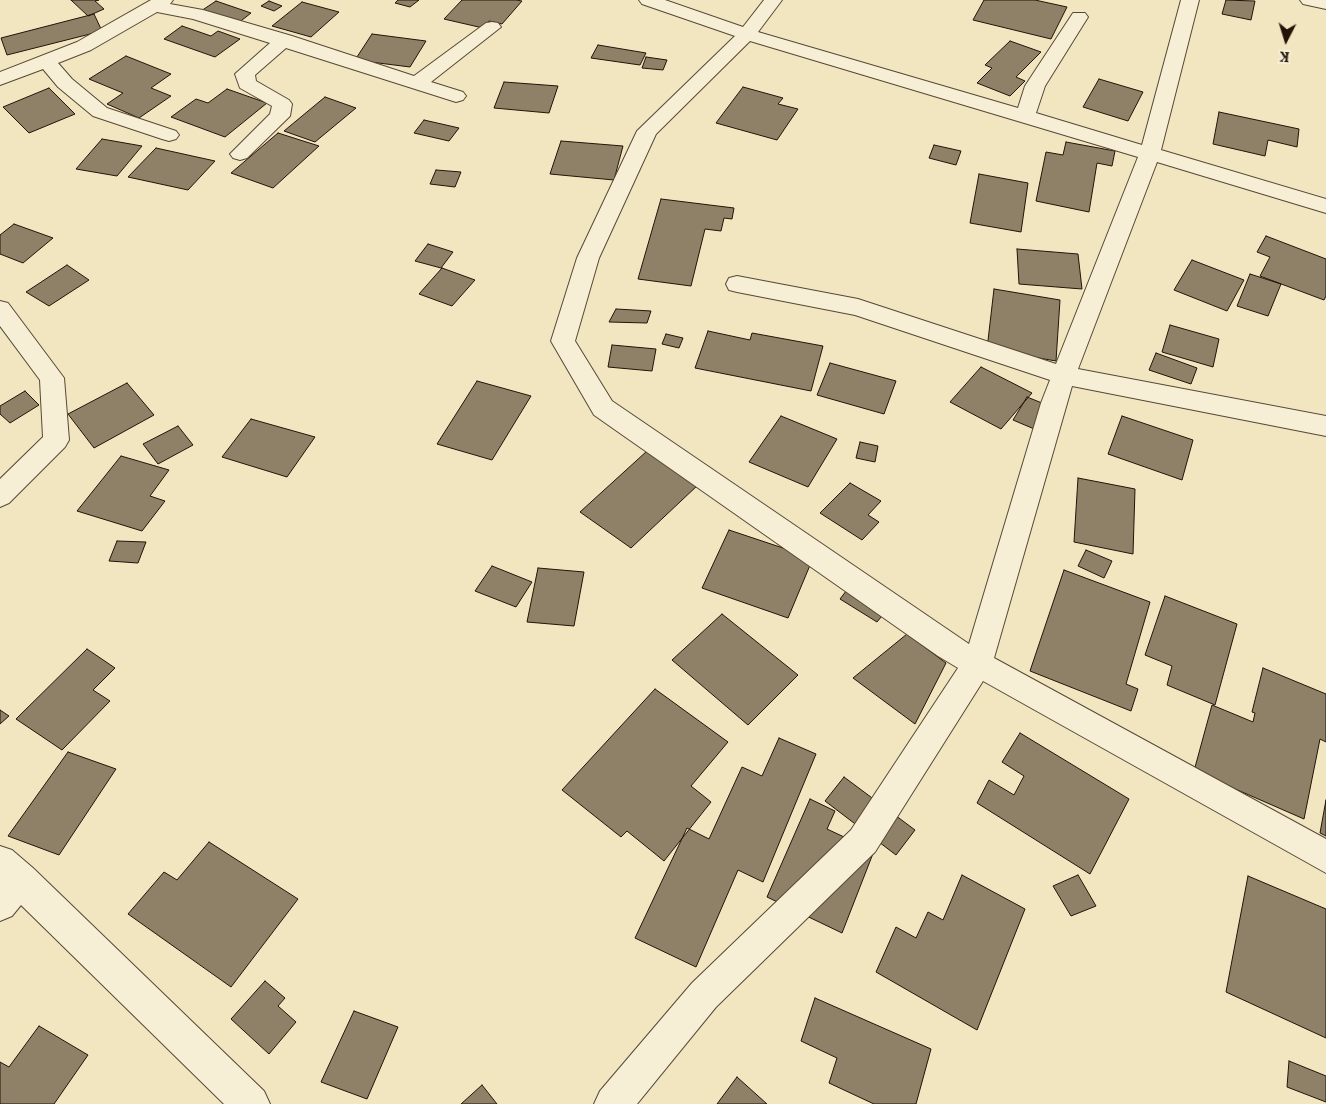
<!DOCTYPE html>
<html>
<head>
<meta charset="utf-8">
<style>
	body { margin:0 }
	#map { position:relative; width:1326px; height:1104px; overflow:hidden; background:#f1e6c0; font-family:Vollkorn,serif }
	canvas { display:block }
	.north { position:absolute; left:1261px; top:15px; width:50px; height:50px; -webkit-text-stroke:4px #f6efd6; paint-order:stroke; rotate:185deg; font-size:14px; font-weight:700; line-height:20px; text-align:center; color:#231308 }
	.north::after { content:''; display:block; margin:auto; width:18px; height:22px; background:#231308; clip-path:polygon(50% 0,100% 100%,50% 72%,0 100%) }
</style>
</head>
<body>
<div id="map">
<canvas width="1326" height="1104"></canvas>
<div class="north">K</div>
</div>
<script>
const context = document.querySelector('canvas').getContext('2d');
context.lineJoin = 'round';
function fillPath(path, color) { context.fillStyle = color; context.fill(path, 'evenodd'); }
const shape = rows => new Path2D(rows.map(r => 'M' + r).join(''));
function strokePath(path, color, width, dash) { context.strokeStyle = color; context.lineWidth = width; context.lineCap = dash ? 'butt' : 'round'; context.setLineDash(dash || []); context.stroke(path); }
const building = shape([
	[71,0,99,0,95,1,104,9,88,16,71,0],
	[398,0,419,0,410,7,395,3,398,0],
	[462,0,516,0,522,1,502,24,489,21,483,28,444,19,462,0],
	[984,0,1035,0,1067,7,1051,39,973,20,984,0],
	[1226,0,1255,1,1251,20,1222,14,1226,0],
	[216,1,251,13,237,24,201,11,216,1],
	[269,1,282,6,274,11,261,6,269,1],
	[302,2,339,12,311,37,272,26,302,2],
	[94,14,102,31,7,55,1,38,94,14],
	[182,26,211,36,218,31,240,39,215,57,164,39,182,26],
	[372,34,426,41,410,67,355,60,372,34],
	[1010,41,1041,52,1016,77,1025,81,1010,96,977,83,992,68,985,65,1010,41],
	[598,45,646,53,640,65,591,58,598,45],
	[126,56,171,74,151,88,171,96,139,118,107,104,123,93,89,79,126,56],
	[646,57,667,60,663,70,642,68,646,57],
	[1099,79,1143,92,1128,121,1083,107,1099,79],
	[504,82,558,86,549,113,494,108,504,82],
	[743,87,783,98,778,104,798,109,777,140,716,123,743,87],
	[49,88,75,114,29,133,3,107,49,88],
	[227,89,267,103,225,137,171,117,196,99,208,103,227,89],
	[325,97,356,108,315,142,284,131,325,97],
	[1219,112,1299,129,1297,147,1268,140,1265,156,1213,144,1219,112],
	[424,120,459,128,449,141,414,133,424,120],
	[278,133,319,146,273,188,231,173,278,133],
	[102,139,142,146,117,176,76,169,102,139],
	[561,141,623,146,614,180,550,174,561,141],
	[1066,142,1115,151,1112,166,1097,163,1089,212,1036,201,1046,152,1063,155,1066,142],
	[934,145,961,151,956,165,929,158,934,145],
	[156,148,215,161,188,190,128,177,156,148],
	[436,170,461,172,455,187,430,184,436,170],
	[979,174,1028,183,1021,232,970,223,979,174],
	[661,199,734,208,732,219,724,218,721,231,705,229,691,286,638,279,661,199],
	[14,224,53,238,23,263,0,254,0,235,14,224],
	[1266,236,1326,259,1326,296,1324,300,1260,276,1270,257,1257,252,1266,236],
	[428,244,453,252,441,268,415,261,428,244],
	[1017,249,1078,254,1082,289,1019,284,1017,249],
	[1192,260,1244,280,1227,311,1174,290,1192,260],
	[67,265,89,280,49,306,26,292,67,265],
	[442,268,475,280,452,306,419,294,442,268],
	[1250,274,1281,284,1268,316,1237,306,1250,274],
	[994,289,1060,300,1056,361,987,349,994,289],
	[616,309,651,311,647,323,609,322,616,309],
	[1170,325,1219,339,1213,367,1162,352,1170,325],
	[708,331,750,340,752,333,823,346,811,391,695,368,708,331],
	[666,334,683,338,679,348,662,344,666,334],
	[612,345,656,349,652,371,608,367,612,345],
	[1156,353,1197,368,1191,384,1149,370,1156,353],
	[830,363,896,381,884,414,817,395,830,363],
	[981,367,1032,393,1001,429,950,402,981,367],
	[477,381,531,396,492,460,437,444,477,381],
	[127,383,154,415,94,448,68,414,127,383],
	[25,391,39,405,10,423,0,414,0,406,25,391],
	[1027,397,1052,407,1039,431,1013,420,1027,397],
	[781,416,837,439,808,487,749,462,781,416],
	[1122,416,1193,440,1182,480,1108,454,1122,416],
	[251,419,315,437,287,477,222,457,251,419],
	[178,426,193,445,158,464,143,444,178,426],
	[860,442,878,446,875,462,856,458,860,442],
	[647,451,698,485,631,548,580,512,647,451],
	[121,456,169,470,150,496,165,501,142,531,77,511,121,456],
	[1078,478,1135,489,1133,554,1074,542,1078,478],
	[850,483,881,501,868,515,879,522,862,540,820,513,850,483],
	[729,530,813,558,788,618,702,588,729,530],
	[117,541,146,542,138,563,109,561,117,541],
	[1086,550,1112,561,1104,578,1078,566,1086,550],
	[492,566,532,582,516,607,475,591,492,566],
	[538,568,584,572,574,626,527,622,538,568],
	[1064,570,1150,602,1126,684,1138,689,1131,711,1030,671,1064,570],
	[853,582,891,605,877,622,840,599,853,582],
	[1165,596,1237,624,1215,705,1167,685,1172,666,1145,655,1165,596],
	[722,614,798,675,748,725,672,660,722,614],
	[907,634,946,663,915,724,853,678,907,634],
	[87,649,115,668,93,690,110,701,62,750,16,719,87,649],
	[1263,668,1326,694,1326,742,1320,739,1304,819,1194,771,1212,705,1253,722,1255,713,1252,712,1263,668],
	[655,689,728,742,691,786,711,802,664,861,627,831,621,837,562,790,655,689],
	[0,710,9,716,0,724,0,710],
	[1020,733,1129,799,1090,874,977,803,989,780,1014,795,1024,776,1002,762,1020,733],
	[779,738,816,754,763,882,738,870,696,967,635,938,687,828,709,839,742,767,762,776,779,738],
	[68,752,116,769,59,855,8,836,68,752],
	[844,777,915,830,896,855,825,801,844,777],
	[810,799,835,811,827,829,874,851,842,933,767,897,810,799],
	[1326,800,1326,836,1320,833,1326,800],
	[209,842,298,899,231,987,128,914,164,872,177,880,209,842],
	[962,875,1025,909,977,1030,876,972,896,927,916,938,928,912,943,920,962,875],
	[1078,875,1096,906,1071,916,1053,886,1078,875],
	[1248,876,1326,909,1326,1038,1226,992,1248,876],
	[265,981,285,998,278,1006,296,1022,269,1054,231,1019,265,981],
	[815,998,931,1049,916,1104,874,1104,829,1083,837,1058,801,1041,815,998],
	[354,1011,398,1027,367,1099,321,1082,354,1011],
	[39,1026,88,1055,54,1104,0,1104,0,1062,9,1067,39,1026],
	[1289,1061,1326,1076,1326,1102,1287,1087,1289,1061],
	[737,1077,767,1104,717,1104,737,1077],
	[482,1085,497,1104,461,1104,482,1085]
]);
fillPath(building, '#8e8168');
strokePath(building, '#231308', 1);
const minor = shape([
	[151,0,173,0,170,4,203,10,292,36,414,76,486,23,492,22,498,23,501,27,431,82,463,92,466,96,463,100,456,102,286,48,255,75,256,81,289,100,292,104,290,116,247,158,240,160,233,158,230,154,270,114,272,106,240,88,235,74,270,43,193,19,157,12,91,50,58,63,72,79,107,108,176,131,179,135,176,139,169,141,162,139,93,116,58,87,43,69,0,85,0,72,77,42,151,0],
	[639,0,665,0,743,27,764,0,782,0,758,32,1018,108,1025,86,1073,13,1085,13,1088,17,1045,86,1036,113,1142,145,1181,0,1199,0,1161,150,1326,199,1326,213,1157,162,1078,369,1326,416,1326,436,1072,386,994,658,1326,839,1326,873,983,681,875,852,716,1007,637,1104,594,1104,600,1091,692,983,851,830,958,668,938,656,594,415,551,341,577,258,637,131,735,36,642,4,639,0],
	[750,41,1138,157,1056,364,858,299,737,276,729,278,726,284,729,290,737,292,855,315,1050,380,1041,403,969,644,612,401,575,341,599,258,656,134,750,41],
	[1300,0,1326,0,1326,9,1303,4,1300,0],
	[0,301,8,303,64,378,69,440,65,447,9,503,0,507,0,479,43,437,40,380,0,326,0,301],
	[0,846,12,850,33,868,264,1091,270,1104,224,1104,21,905,12,916,0,921,0,846]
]);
strokePath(minor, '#564836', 2);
fillPath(minor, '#f6efd6');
</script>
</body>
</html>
